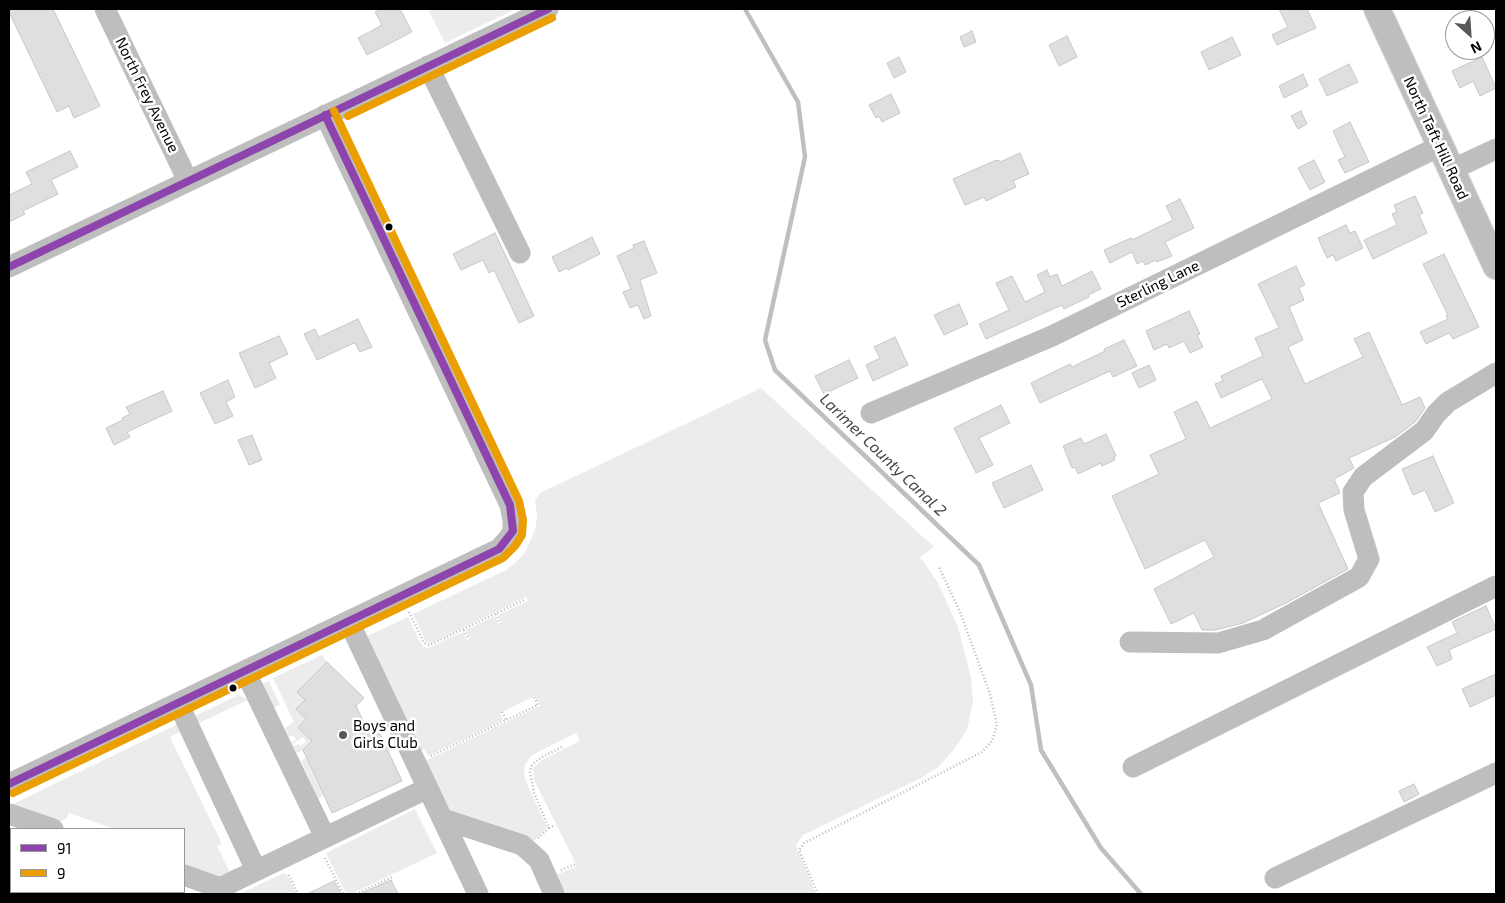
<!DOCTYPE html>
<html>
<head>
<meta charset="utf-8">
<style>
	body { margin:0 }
	#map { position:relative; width:1505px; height:903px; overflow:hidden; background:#fff; font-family:"Exo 2",sans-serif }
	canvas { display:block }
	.frame { position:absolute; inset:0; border:10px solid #000; pointer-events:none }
	.legend { position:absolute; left:10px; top:828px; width:175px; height:65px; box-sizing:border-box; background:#fff; border:1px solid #999; margin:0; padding:6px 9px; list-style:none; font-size:15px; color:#000 }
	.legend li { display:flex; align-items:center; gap:10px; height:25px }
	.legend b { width:25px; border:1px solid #999 }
	.north { position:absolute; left:1445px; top:10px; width:50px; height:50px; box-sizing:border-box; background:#fff; border:1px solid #999; border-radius:50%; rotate:154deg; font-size:14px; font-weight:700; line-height:20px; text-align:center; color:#000 }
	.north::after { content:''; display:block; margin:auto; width:18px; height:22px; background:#595959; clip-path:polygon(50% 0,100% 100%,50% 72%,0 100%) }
</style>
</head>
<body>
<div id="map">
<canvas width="1505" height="903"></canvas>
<div class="frame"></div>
<ul class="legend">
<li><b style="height:6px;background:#8e44ad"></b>91</li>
<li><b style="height:6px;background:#eb9e00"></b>9</li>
</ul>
<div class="north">N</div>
</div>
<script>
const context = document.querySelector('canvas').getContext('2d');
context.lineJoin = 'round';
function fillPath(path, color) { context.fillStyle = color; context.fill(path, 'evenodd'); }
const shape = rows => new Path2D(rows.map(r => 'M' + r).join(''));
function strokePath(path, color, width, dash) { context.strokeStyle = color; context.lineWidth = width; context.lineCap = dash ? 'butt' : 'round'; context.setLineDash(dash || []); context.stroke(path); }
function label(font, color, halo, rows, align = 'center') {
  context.font = font + ' "Exo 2",sans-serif'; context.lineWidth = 5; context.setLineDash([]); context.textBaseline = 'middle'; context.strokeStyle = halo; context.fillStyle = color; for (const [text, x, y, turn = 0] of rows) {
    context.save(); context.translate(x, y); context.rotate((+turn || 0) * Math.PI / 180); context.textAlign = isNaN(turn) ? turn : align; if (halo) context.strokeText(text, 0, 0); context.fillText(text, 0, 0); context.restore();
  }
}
fillPath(shape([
	[428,9,516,9,445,43],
	[761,388,934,547,920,557,938,583,958,627,971,677,973,702,967,730,952,752,938,767,921,778,803,835,796,845,816,894,562,894,554,876,577,866,534,780,533,768,542,760,580,741,576,733,538,752,531,756,525,765,524,775,527,784,547,827,533,842,523,836,444,808,423,762,540,706,535,696,500,713,503,720,428,756,424,749,418,752,363,638,408,617,420,642,423,646,427,648,431,647,463,632,467,640,470,638,466,630,495,616,499,625,502,623,498,615,528,601,526,597,432,643,426,642,413,614,506,570,514,564,524,554,535,530,537,516,535,500,540,493],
	[322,655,327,662,297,692,305,700,296,709,306,719,298,728,312,741,303,750,297,753,293,746,299,744,300,746,306,742,303,737,293,744,292,742,296,740,293,735,289,737,285,728,294,722,273,678],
	[269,681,280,705,271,709,259,685],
	[239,695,248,700,199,723,192,717],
	[178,724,179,731,178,733,170,737,222,844,217,846,229,871,236,868,235,872,217,878,184,867,184,829,115,829,69,813,66,819,59,822,9,806],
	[306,758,323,796,318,799,301,761],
	[415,809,437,853,351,894,346,894,326,853],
	[284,873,288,876,297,894,239,894],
	[49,892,147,892,146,894,57,894]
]), '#ececec');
strokePath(shape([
	[745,9,798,102,805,157,765,340,775,370,979,565,1031,685,1041,750,1101,848,1141,894]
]), '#bfbfbf', 4.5);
const building = shape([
	[9,9,53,9,100,106,74,118,69,106,57,112,9,12,9,9],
	[381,9,400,9,412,32,367,55,358,38,382,25,375,12,381,9],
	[1279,9,1307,9,1316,28,1277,45,1272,35,1288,27,1279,9],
	[972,31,976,42,964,47,960,37,972,31],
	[1067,36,1077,57,1059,66,1049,45,1067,36],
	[1232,37,1241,55,1209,70,1201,52,1232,37],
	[899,57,906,72,894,78,887,63,899,57],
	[1482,57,1496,88,1480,96,1473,81,1460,88,1452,71,1482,57],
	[1349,64,1358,82,1327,96,1319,79,1349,64],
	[1303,74,1308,86,1284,98,1279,86,1303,74],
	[891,94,900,113,882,122,879,116,876,118,869,105,891,94],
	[1301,111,1307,124,1298,129,1291,116,1301,111],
	[1350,122,1369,162,1345,173,1338,160,1345,157,1333,131,1350,122],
	[70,151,78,167,51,180,58,194,23,211,25,214,9,222,9,195,32,184,26,172,70,151],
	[1020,153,1029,174,1013,181,1016,187,986,201,984,197,965,205,953,179,994,161,999,160,1000,162,1020,153],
	[1314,160,1325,182,1310,190,1298,168,1314,160],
	[1415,196,1423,213,1419,215,1427,233,1373,259,1364,240,1397,225,1392,214,1397,212,1394,205,1415,196],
	[1180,199,1194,228,1165,242,1172,256,1157,262,1156,260,1145,265,1143,261,1137,264,1132,252,1110,263,1104,250,1131,238,1132,240,1173,220,1166,206,1180,199],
	[1346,225,1350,233,1355,231,1363,248,1336,261,1333,255,1327,258,1318,238,1346,225],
	[495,233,534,316,519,323,494,270,489,273,483,260,461,270,453,254,495,233],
	[592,237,600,254,568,270,567,268,559,272,552,257,592,237],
	[644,241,657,273,640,280,651,316,644,319,638,305,630,308,623,292,631,289,617,256,634,248,633,245,644,241],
	[1444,254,1479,327,1453,339,1449,333,1426,344,1420,332,1448,319,1446,316,1448,315,1423,264,1444,254],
	[1296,266,1305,285,1299,288,1304,300,1289,307,1303,340,1288,347,1305,384,1363,357,1354,339,1369,332,1402,405,1420,397,1425,408,1415,422,1395,437,1349,458,1354,468,1334,479,1340,493,1318,503,1348,569,1286,603,1243,623,1216,630,1202,630,1194,613,1171,624,1154,589,1214,557,1205,540,1145,569,1112,496,1159,474,1150,455,1186,439,1174,412,1197,401,1210,428,1272,399,1262,379,1221,398,1215,384,1223,381,1221,376,1263,356,1255,338,1279,328,1258,284,1296,266],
	[1047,270,1050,277,1057,274,1062,286,1092,271,1101,289,1088,295,1089,297,1064,309,1062,305,986,339,979,324,1009,310,996,283,1012,276,1025,302,1045,292,1037,275,1047,270],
	[959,304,968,324,944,335,934,315,959,304],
	[1189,311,1200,334,1197,335,1203,347,1190,353,1184,341,1169,348,1167,344,1154,350,1146,331,1189,311],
	[358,319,372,347,360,352,355,343,352,344,317,360,304,334,315,329,319,337,358,319],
	[279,336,288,354,269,363,276,378,255,388,239,353,279,336],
	[895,337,908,365,873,381,866,365,880,358,874,347,895,337],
	[1124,340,1137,366,1113,377,1110,371,1040,403,1031,383,1070,364,1072,367,1105,351,1104,349,1124,340],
	[849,360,858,378,824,394,815,376,849,360],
	[1149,365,1156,380,1139,388,1132,373,1149,365],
	[228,380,235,397,226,402,233,416,215,424,200,393,228,380],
	[163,391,172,411,127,432,130,437,114,445,106,428,123,420,122,418,130,414,126,407,163,391],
	[1001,405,1010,423,979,438,993,465,976,473,954,428,1001,405],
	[1106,434,1116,456,1114,457,1115,460,1102,466,1101,463,1078,474,1075,467,1072,468,1063,446,1081,438,1084,444,1106,434],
	[252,435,262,460,249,465,238,440,252,435],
	[1433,456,1454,503,1435,512,1425,490,1413,495,1402,469,1433,456],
	[1031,465,1043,490,1004,508,992,483,1031,465],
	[1486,606,1496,629,1449,650,1452,659,1437,666,1427,647,1457,633,1452,622,1486,606],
	[327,662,364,698,356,706,367,729,376,725,402,781,332,813,303,750,312,741,298,728,306,719,296,709,305,700,297,692,327,662],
	[1496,674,1496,695,1470,707,1462,689,1496,674],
	[1414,784,1419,794,1404,802,1399,791,1414,784],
	[391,880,398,894,360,894,391,880],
	[334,881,341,894,307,894,334,881]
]);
fillPath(building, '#dfdfdf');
strokePath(building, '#c7c7c7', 1);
const major = shape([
	[1377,9,1496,266]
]);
strokePath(major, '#dbdbdb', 28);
strokePath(shape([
	[409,612,423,641,426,644,430,645,526,599],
	[496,614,501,624],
	[464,630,469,639],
	[502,712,506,720],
	[431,756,538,705,534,697],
	[549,828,555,825],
	[538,838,549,828,534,793,530,772,532,765,542,757,564,746],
	[325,858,343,894],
	[561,870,576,864],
	[289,875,298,894],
	[39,892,46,894],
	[9,893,12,892],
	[151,894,152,892],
	[356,894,392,877],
	[818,894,799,850,804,843,982,752,992,741,997,725,990,694,960,612,939,567]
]), '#b9b9b9', 2.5, [1, 2.5]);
strokePath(shape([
	[105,9,188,181],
	[428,66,520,253],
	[1451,170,1496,149],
	[9,267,548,9],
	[871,413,1052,336,1440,146],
	[349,622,478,894],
	[1130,642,1218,643,1263,630,1359,577,1369,559,1354,510,1353,492,1363,477,1424,431,1436,414,1448,402,1496,373],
	[245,671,325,837],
	[178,703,256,870],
	[1133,767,1496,586],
	[9,784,499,549,508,539,513,531,513,521,510,505,325,115],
	[9,814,53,829],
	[443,819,522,845,539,860,554,894],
	[184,875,220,888,428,788],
	[1275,878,1496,773]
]), '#bebebe', 21);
strokePath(major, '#bebebe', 26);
strokePath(shape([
	[9,267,548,9],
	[9,784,499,549,513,531,510,505,325,115]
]), '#8e44ad', 8);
strokePath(shape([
	[348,116,552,18],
	[13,793,503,558,515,546,522,535,523,520,519,501,334,111]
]), '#eb9e00', 8);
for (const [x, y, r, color] of [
	[389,227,4.5,"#000"],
	[233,688,4.5,"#000"],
	[343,735,5,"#595959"]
]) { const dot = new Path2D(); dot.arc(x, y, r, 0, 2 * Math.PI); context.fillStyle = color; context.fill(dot); strokePath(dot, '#fff', 2); }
label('15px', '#000', '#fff', [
	["North Frey Avenue",147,95,64],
	["North Taft Hill Road",1436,138,65],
	["Sterling Lane",1158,284,-26]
]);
label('15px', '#000', '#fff', [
	["Boys and",353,726],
	["Girls Club",353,743]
], 'left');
label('italic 16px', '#444', '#fff', [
	["Larimer County Canal 2",883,455,44]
]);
</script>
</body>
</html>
